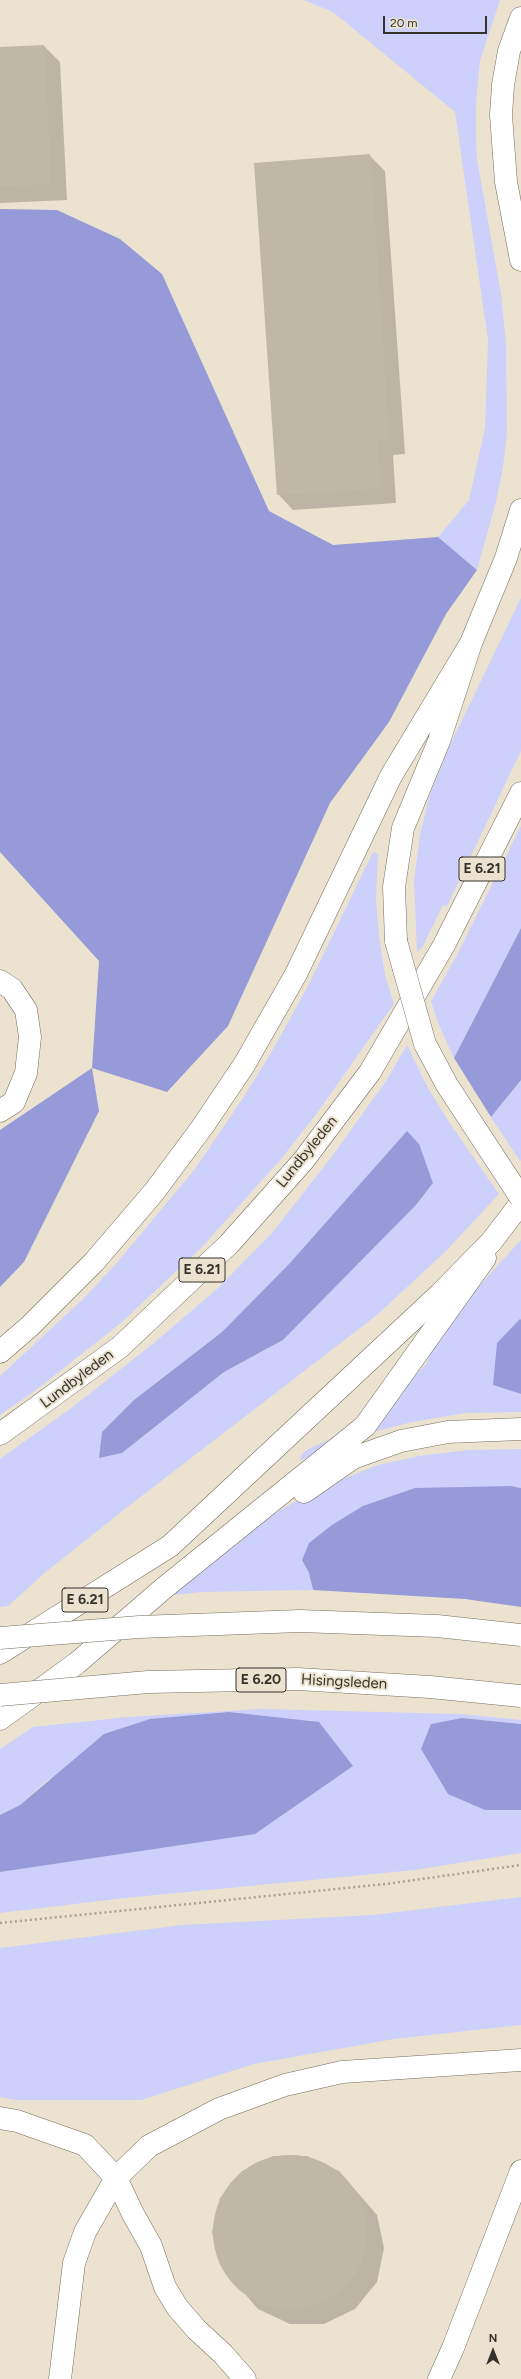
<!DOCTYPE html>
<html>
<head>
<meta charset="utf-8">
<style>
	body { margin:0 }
	#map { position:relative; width:521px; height:2379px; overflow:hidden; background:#ebe3d0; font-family:Figtree,sans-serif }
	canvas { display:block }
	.north { position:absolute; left:473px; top:2331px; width:40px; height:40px; -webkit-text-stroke:3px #ebe3d0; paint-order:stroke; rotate:0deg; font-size:11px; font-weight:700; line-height:16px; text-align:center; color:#35322b }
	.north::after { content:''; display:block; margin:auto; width:14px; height:18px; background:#35322b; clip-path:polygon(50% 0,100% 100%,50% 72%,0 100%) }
	.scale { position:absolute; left:383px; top:16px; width:104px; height:18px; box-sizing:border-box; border:2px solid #35322b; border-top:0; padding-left:5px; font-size:12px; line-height:14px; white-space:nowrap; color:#35322b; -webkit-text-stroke:3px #ebe3d0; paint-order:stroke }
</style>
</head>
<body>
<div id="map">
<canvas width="521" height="2379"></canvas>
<div class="north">N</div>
<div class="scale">20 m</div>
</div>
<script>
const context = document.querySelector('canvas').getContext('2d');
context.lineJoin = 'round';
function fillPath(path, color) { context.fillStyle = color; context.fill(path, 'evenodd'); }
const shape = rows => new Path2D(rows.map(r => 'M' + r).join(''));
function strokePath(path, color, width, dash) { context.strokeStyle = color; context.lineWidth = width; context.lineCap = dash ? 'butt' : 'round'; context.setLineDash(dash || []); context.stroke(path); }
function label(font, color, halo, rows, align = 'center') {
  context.font = font + ' Figtree,sans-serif'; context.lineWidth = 4; context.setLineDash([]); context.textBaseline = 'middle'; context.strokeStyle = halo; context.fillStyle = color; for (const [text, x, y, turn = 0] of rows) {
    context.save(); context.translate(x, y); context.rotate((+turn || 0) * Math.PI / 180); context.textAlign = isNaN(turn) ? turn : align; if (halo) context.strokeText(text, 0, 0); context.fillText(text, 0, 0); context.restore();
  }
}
fillPath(shape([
	[304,0,500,0,480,61,476,103,476,138,477,159,501,294,506,342,507,432,503,467,496,502,477,570,438,537,469,500,485,428,488,340,455,112,333,12],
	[521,598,521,751,447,906,443,905,423,946,417,952,414,881,420,835,429,797,449,747],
	[521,826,521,928,454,1058,438,1023,431,1001,457,955],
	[373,852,378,854,376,899,379,937,385,975,394,1004,317,1113,282,1158,202,1247,122,1322,36,1390,0,1415,0,1376,83,1299,115,1265,195,1169,245,1095,271,1053,308,986],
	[407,1045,428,1088,449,1122,499,1194,446,1251,377,1315,130,1505,47,1571,8,1606,0,1607,0,1459,74,1406,155,1342,217,1289,272,1233,333,1155,386,1081],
	[407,1132,433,1183,416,1205,283,1340,224,1372,122,1453,99,1458,102,1432,134,1400,222,1332,289,1264],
	[521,1080,521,1160,520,1161,491,1117],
	[521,1240,521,1320,493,1385,521,1394,521,1412,466,1413,412,1422,358,1436,299,1461,303,1453,310,1448,333,1438,386,1405,427,1363,428,1354,465,1301],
	[521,1449,521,1488,511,1486,302,1560,309,1573,313,1590,202,1592,173,1595,181,1587,270,1516,305,1496,332,1483,378,1465,419,1456,468,1450],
	[261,1709,461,1714,521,1720,521,1724,462,1718,485,1810,521,1810,521,1853,415,1870,125,1898,0,1913,0,1872,95,1857,50,1778,20,1805,0,1815,0,1749,33,1727,128,1717],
	[521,1897,521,2025,394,2039,254,2064,141,2100,15,2100,0,2097,0,1948,182,1925,373,1915]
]), '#cdd0fb');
fillPath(shape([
	[0,209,57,210,120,239,162,274,269,511,333,545,438,537,477,570,446,614,389,722,330,803,228,1026,167,1092,92,1068,99,1111,24,1262,0,1287,0,1130,92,1068,99,961,0,852],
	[521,928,521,1080,491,1117,454,1058],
	[407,1131,419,1144,433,1183,416,1205,283,1340,224,1372,122,1453,99,1458,102,1432,134,1400,222,1332,289,1264],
	[520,1319,521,1320,521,1394,493,1385,497,1343],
	[511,1486,521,1488,521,1607,465,1599,313,1590,309,1573,302,1560,309,1543,332,1525,363,1506,415,1488],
	[229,1712,319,1722,353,1766,255,1834,0,1872,0,1815,20,1805,104,1734,150,1719],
	[462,1718,521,1724,521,1810,485,1810,448,1794,421,1749,431,1724]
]), '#979ad8');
fillPath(shape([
	[44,46,60,62,67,200,0,203,0,48],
	[369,155,385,171,405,454,393,455,396,503,293,510,278,494],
	[273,2156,307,2156,339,2171,377,2215,384,2248,377,2282,355,2309,324,2324,290,2324,258,2309,220,2265,212,2232,220,2198,242,2171]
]), '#0003');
fillPath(shape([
	[44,45,51,184,0,186,0,47],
	[370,154,389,438,377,439,381,488,277,495,254,163],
	'213 2232a77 77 0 1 1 154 0a77 77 0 1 1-154 0Z'
]), '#c0b8a7');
const minor = shape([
	[0,981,12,989,26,1010,30,1037,26,1073,14,1102,0,1111],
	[304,1492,353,1458,401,1441,448,1432,521,1429],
	[0,1719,77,1663,164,1588,365,1426,485,1258],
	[0,2118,17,2121,85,2145,116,2178,133,2214,151,2246,165,2287,177,2307,196,2329,223,2354,245,2379],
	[60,2379,74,2263,85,2232,116,2178,149,2146,219,2109,285,2085,342,2072,521,2060],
	[439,2379,453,2348,521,2171]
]);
const highway = shape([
	[521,18,509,51,503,85,501,115,506,182,521,260],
	[396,941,394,887,403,828,439,741,471,643,506,558,521,510],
	[0,1352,30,1326,94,1262,154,1192,203,1126,244,1065,296,974,391,776,471,643],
	[0,1434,120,1347,229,1244,303,1161,370,1072,444,945,521,793],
	[0,1653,170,1546,440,1294,491,1242,521,1203]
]);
strokePath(minor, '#756e5e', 23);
strokePath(highway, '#756e5e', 23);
strokePath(shape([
	[0,1923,386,1884,521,1865]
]), '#a8a293', 2.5, [2, 3]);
strokePath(minor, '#fff', 22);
strokePath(highway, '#fff', 22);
const highwayBridge = shape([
	[396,941,425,1044,447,1085,521,1198],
	[0,1638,139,1627,300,1621,437,1626,521,1635],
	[0,1695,148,1682,298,1679,430,1687,521,1696]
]);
strokePath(highwayBridge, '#756e5e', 23, []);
strokePath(highwayBridge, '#fff', 22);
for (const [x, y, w] of [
	[482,869,46],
	[202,1270,46],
	[85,1600,46],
	[261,1680,50]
]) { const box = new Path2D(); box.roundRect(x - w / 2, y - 12, w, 24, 3); context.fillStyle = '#ebe3d0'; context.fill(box); strokePath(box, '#35322b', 1); }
label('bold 14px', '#35322b', null, [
	["E 6.21",482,869],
	["E 6.21",202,1270],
	["E 6.21",85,1600],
	["E 6.20",261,1680]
]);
label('15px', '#35322b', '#ebe3d0', [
	["Lundbyleden",307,1152,-51],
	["Lundbyleden",77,1379,-37],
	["Hisingsleden",344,1682,3]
]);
</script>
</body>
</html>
